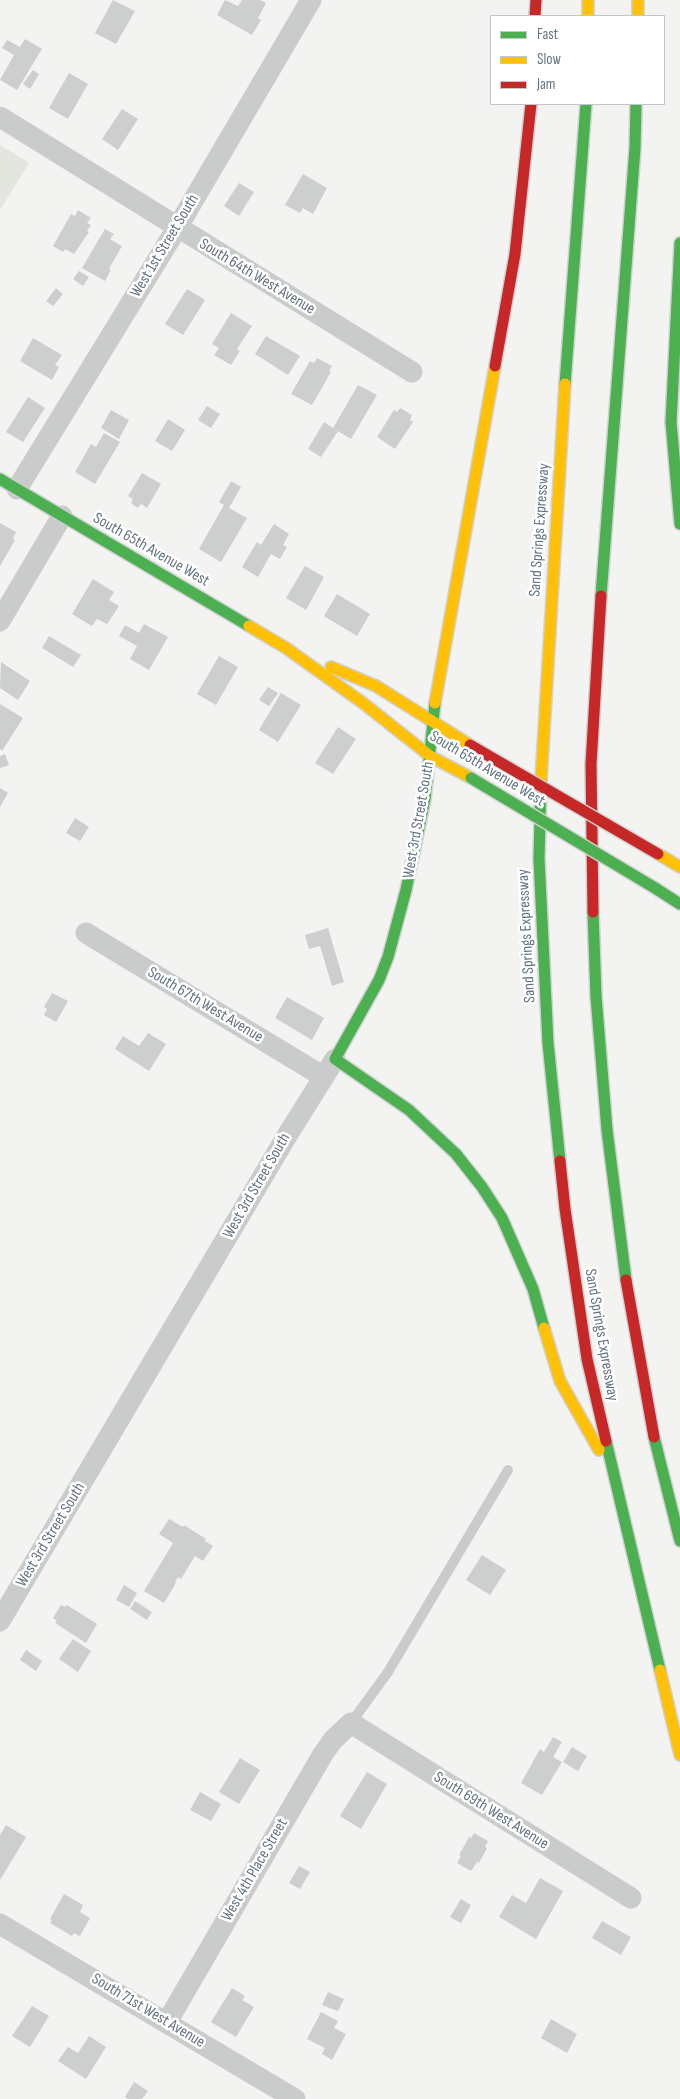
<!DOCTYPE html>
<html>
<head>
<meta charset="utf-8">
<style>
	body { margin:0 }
	#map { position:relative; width:680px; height:2099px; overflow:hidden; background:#f3f3f1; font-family:"Sofia Sans Condensed",sans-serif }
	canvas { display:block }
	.legend { position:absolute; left:490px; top:15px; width:175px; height:90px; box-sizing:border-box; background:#fff; border:1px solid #c1c7cd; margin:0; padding:6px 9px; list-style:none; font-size:15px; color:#637481 }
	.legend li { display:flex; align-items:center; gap:10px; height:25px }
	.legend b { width:25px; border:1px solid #c1c7cd }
</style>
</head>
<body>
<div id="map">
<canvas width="680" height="2099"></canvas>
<ul class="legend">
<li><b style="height:6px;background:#4caf50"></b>Fast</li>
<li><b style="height:6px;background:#ffc107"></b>Slow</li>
<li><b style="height:6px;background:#c62828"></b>Jam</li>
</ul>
</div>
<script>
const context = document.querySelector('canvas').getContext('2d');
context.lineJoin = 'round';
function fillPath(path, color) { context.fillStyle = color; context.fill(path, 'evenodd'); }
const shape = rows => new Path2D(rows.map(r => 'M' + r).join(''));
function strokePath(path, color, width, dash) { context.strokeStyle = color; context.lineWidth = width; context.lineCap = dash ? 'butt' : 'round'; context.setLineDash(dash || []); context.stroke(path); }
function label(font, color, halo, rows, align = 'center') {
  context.font = font + ' "Sofia Sans Condensed",sans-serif'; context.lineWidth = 5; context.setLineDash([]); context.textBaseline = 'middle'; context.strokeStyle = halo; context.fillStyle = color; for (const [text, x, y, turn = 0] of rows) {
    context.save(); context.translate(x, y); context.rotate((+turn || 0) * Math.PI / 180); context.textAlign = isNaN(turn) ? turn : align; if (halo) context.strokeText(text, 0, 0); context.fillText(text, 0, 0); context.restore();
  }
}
fillPath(shape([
	[0,145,29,163,0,210]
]), '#e2e6df');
fillPath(shape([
	[113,0,135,11,116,44,95,33],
	[225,0,238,6,242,0,260,0,266,3,258,18,261,20,252,35,217,15],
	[25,39,42,49,17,90,0,80,14,55,2,48,7,40,20,47],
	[33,70,39,74,30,89,23,84],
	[69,73,88,84,68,119,49,108],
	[122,109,138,119,118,150,102,139],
	[303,174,327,188,313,214,303,208,300,213,285,205],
	[239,183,254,192,239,216,224,206],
	[78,210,91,218,87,223,91,225,87,231,89,232,74,254,65,249,63,252,53,246,71,214,75,216],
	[105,229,114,234,110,239,122,246,109,269,111,270,105,281,82,268],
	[79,271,89,277,83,286,73,279],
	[56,288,63,294,53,306,46,301],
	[187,289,205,300,183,335,165,324],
	[231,313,252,326,237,349,240,351,231,365,214,355,219,348,212,344],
	[266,336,300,356,288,375,255,354],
	[33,338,62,355,55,365,59,367,52,380,20,361],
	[317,358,332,366,329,371,331,372,312,405,291,394,310,361,314,363],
	[358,385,377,395,351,439,338,431,321,457,308,449,324,422,333,428],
	[28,397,45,408,23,442,6,432],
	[207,406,220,414,211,428,198,420],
	[400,408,412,415,410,420,413,422,395,449,377,437,394,410,397,412],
	[111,410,129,420,119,439,101,428],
	[168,419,185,430,172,451,155,441],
	[104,433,120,442,95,484,75,472,91,444,96,447],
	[142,473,161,484,147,508,141,504,138,508,131,503,133,499,128,496],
	[231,481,241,487,229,508,247,518,221,562,199,549,224,505,219,502],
	[0,523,16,532,13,538,15,540,0,566],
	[274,524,289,534,283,545,287,547,280,559,271,554,258,577,242,567,257,542,261,545],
	[305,566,324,577,306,610,286,598],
	[93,579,114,592,109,600,119,606,107,624,97,619,92,626,72,614],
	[337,594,370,614,357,636,324,616],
	[144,624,168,637,149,670,130,659,137,646,119,636,125,625,139,633],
	[49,636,81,655,73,667,42,648],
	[219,656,238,667,216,705,197,694],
	[1,662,30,681,18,700,0,688],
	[268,687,278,693,269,706,259,700],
	[281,693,301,705,278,742,259,730],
	[0,704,23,718,2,751,0,749],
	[338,727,356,739,333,774,315,763],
	[5,754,9,765,0,768,0,756],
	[0,788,8,793,0,807],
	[75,818,89,827,80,841,66,833],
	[328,928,344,982,332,986,320,946,309,949,305,935],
	[52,993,68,1001,56,1022,44,1015,47,1009,44,1007],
	[287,997,324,1018,312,1040,275,1018],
	[148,1033,166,1044,149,1071,115,1049,123,1036,139,1046],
	[169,1519,183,1527,184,1525,206,1539,205,1541,213,1546,203,1561,195,1556,181,1579,178,1577,175,1582,176,1583,164,1603,144,1591,173,1543,159,1534],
	[482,1555,506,1570,490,1595,466,1580],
	[124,1585,137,1593,129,1607,116,1600],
	[135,1601,152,1612,147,1620,130,1609],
	[61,1605,65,1607,67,1605,97,1624,86,1643,55,1623,57,1621,53,1618],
	[73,1639,91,1651,78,1672,59,1659],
	[26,1650,42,1661,36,1671,20,1660],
	[553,1737,562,1742,553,1757,562,1762,542,1795,521,1783,540,1749,544,1752],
	[572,1747,587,1756,578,1771,563,1762],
	[240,1758,260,1770,239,1804,219,1792],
	[367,1772,387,1784,361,1829,340,1816],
	[200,1792,221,1804,211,1821,190,1810],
	[6,1825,26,1837,0,1880,0,1835],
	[474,1833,488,1841,485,1847,487,1848,479,1863,477,1862,471,1871,457,1863,461,1856,459,1855,469,1837,471,1838],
	[299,1866,310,1872,300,1889,289,1883],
	[540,1878,563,1891,536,1939,499,1917,512,1895,526,1903],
	[64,1894,83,1905,80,1912,90,1918,80,1936,74,1933,72,1936,50,1923,52,1920,50,1919],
	[461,1899,471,1905,461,1923,450,1917],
	[602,1921,631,1937,621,1955,592,1938],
	[232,1988,245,1996,242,2000,254,2007,236,2037,211,2022],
	[328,1992,344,1999,338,2011,322,2005],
	[32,2006,49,2016,30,2047,12,2036],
	[321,2012,338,2021,334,2028,346,2034,332,2060,322,2054,325,2048,307,2039],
	[551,2019,577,2034,567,2053,541,2038],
	[89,2036,106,2047,86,2079,58,2061,68,2047,78,2053],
	[134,2082,148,2091,142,2099,128,2099,125,2097]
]), '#cdcfce');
const fast = shape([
	[680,243,671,422,680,524],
	[565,384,586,104],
	[0,479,249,626],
	[601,596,635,148,636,104],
	[541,780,539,859,548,1043,560,1161],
	[655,888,680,904],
	[593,912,596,996,607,1130,626,1280],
	[335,1059,379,980,388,957,406,890,425,799,435,703],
	[335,1059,409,1110,456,1154,482,1187,502,1218,533,1289,544,1328],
	[654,1437,680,1541],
	[606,1441,660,1670]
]);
const slow = shape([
	[588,0,588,16],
	[638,0,638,16],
	[249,626,286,648,363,703,430,756,471,778],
	[331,667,376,686,470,745],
	[435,703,495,366],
	[541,780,565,384],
	[658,854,680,867],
	[544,1328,560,1381,599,1450],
	[660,1670,680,1755]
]);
const jam = shape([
	[535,16,536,0],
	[495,366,515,254,531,104],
	[593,912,591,764,601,596],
	[560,1161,565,1209,587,1359,606,1441],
	[626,1280,654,1437]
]);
strokePath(fast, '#d0d1d2', 14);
strokePath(slow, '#d0d1d2', 14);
strokePath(jam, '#d0d1d2', 14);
strokePath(shape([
	[351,1723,388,1672,508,1470]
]), '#cacccc', 10);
strokePath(shape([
	[0,117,412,372],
	[17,489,177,228,311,0],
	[0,621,62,516],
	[86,933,324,1077],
	[0,1621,288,1134,335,1059],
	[0,1924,295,2099],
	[167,2022,323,1754,333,1740,351,1723,631,1898]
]), '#cacccc', 21);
strokePath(fast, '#4caf50', 11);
strokePath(slow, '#ffc107', 11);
strokePath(jam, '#c62828', 11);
const fastBridge = shape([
	[471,778,655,888]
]);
const jamBridge = shape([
	[470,745,658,854]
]);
strokePath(fastBridge, '#d0d1d2', 14, []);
strokePath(jamBridge, '#d0d1d2', 14, []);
strokePath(fastBridge, '#4caf50', 11);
strokePath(jamBridge, '#c62828', 11);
label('16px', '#637481', '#fff', [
	["West 1st Street South",165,246,-59],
	["South 64th West Avenue",257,277,31],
	["Sand Springs Expressway",540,530,-86],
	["South 65th Avenue West",151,550,30],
	["South 65th Avenue West",487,769,31],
	["West 3rd Street South",419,820,-80],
	["Sand Springs Expressway",527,936,-93],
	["South 67th West Avenue",205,1005,31],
	["West 3rd Street South",257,1186,-60],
	["Sand Springs Expressway",601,1335,80],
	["West 3rd Street South",51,1535,-59],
	["South 69th West Avenue",491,1811,32],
	["West 4th Place Street",255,1870,-60],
	["South 71st West Avenue",148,2011,31]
]);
</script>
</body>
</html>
